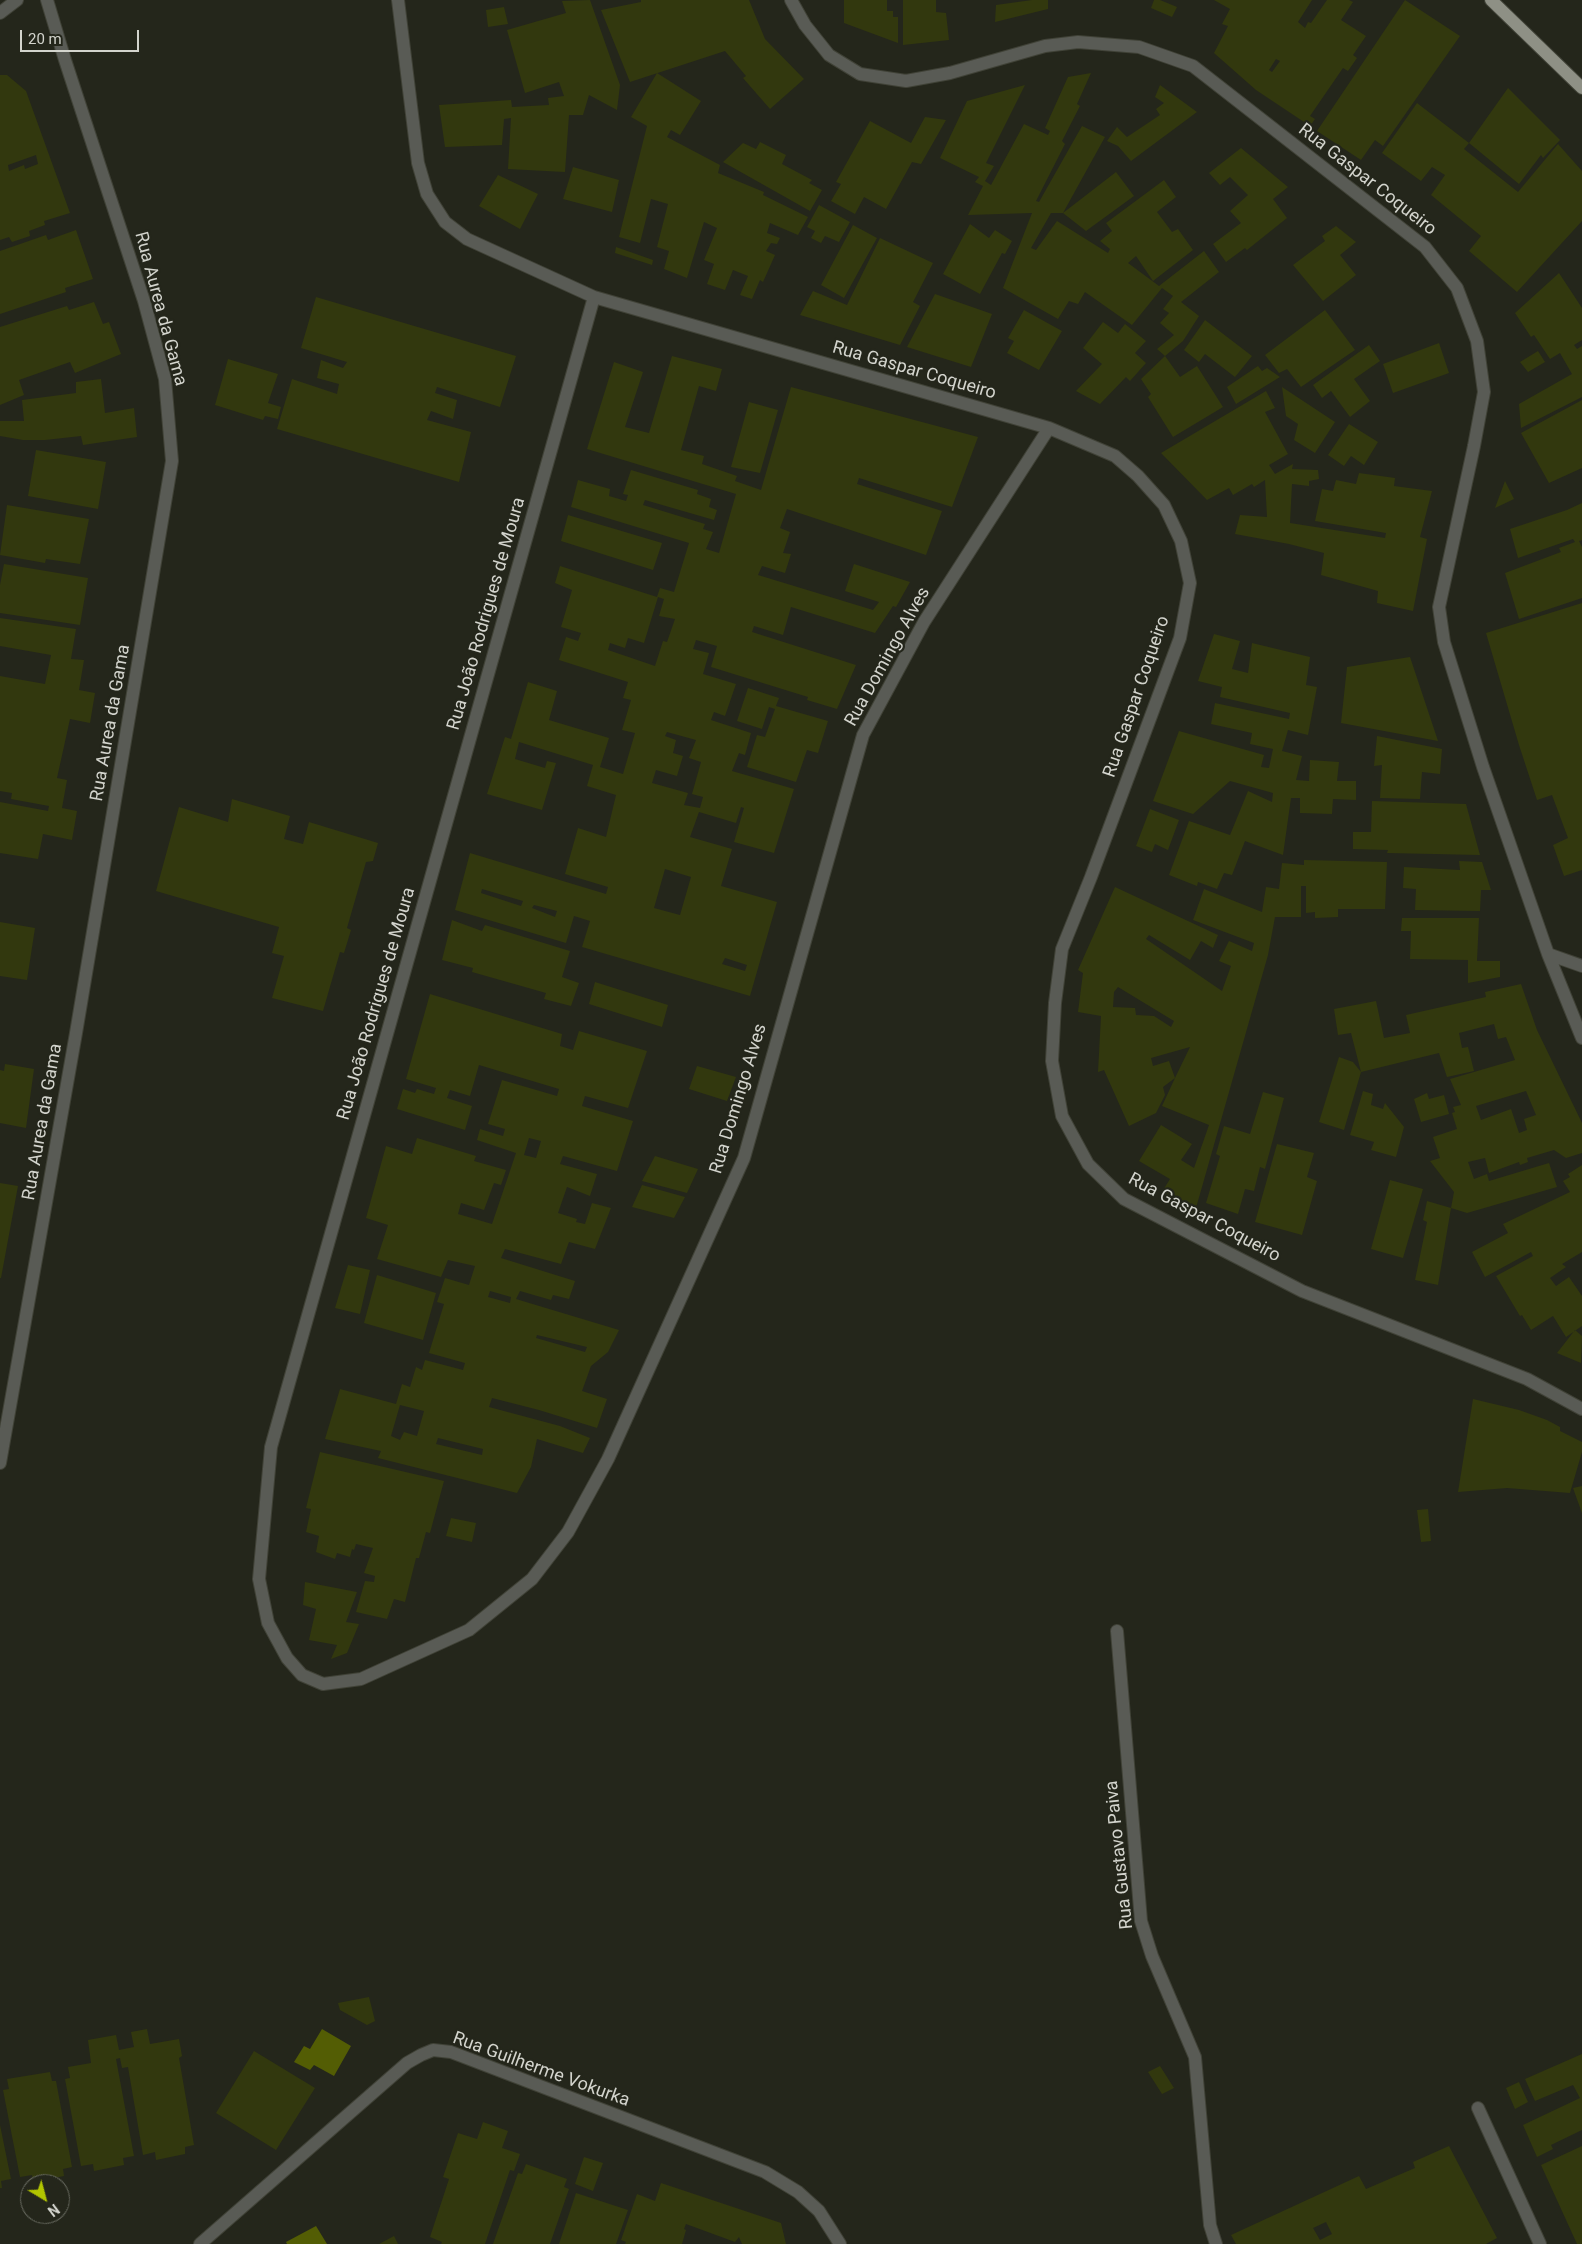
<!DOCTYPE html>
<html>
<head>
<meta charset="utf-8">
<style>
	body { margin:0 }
	#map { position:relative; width:1582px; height:2244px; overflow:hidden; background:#24261b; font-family:Roboto,sans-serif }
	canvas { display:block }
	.north { position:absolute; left:20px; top:2174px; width:50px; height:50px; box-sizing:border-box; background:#24261b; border:1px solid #6a6c62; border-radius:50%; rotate:143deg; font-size:14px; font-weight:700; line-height:20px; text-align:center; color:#d3d4cd }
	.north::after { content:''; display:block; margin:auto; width:18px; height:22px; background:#b1c500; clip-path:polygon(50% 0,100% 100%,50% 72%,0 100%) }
	.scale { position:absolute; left:20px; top:30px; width:119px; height:22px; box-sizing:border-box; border:2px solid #d3d4cd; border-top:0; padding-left:6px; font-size:15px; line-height:18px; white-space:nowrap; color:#d3d4cd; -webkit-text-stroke:4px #24261b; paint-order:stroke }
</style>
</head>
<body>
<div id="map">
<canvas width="1582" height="2244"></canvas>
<div class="north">N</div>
<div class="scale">20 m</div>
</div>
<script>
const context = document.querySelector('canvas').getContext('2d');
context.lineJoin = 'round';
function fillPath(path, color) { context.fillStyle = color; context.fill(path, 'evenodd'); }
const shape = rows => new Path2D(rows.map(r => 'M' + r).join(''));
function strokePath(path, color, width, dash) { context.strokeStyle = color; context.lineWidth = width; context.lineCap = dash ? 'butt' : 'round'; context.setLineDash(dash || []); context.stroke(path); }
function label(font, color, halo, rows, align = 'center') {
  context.font = font + ' Roboto,sans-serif'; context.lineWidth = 4.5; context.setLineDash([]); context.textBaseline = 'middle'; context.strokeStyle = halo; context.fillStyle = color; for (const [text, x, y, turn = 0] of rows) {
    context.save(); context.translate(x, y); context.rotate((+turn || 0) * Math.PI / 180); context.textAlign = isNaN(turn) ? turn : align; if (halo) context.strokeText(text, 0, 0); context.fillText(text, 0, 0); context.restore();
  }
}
fillPath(shape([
	[322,2029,351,2046,334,2076,314,2065,310,2070,294,2062,304,2046,310,2049],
	[316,2226,327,2244,287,2244,286,2242]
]), '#535d04');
fillPath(shape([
	[590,0,620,85,617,110,589,95,583,115,569,115,565,172,508,169,511,118,504,119,502,145,445,147,439,105,511,100,512,107,549,105,548,98,564,96,559,82,525,93,507,30,566,13,562,1],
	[641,0,749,0,765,39,804,79,770,109,743,78,746,76,725,51,630,82,601,10,641,2],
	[844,0,887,0,887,11,893,11,893,17,898,17,898,43,844,23],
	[903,0,936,0,936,12,946,13,949,40,903,45],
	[1032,0,1048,0,1048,9,995,22,996,5],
	[1154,0,1160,0,1177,7,1172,17,1151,8],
	[1214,0,1312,0,1298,22,1305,28,1308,22,1311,23,1327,0,1349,0,1353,2,1341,20,1366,36,1353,55,1357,58,1348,71,1343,68,1310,116,1315,119,1310,126,1256,90,1214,53,1228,26,1222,24,1230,9],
	[1276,59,1280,61,1272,72,1269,70],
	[1405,0,1460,36,1383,146,1375,140,1361,160,1317,131],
	[504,7,508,24,488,27,486,10],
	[657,73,701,101,680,135,671,130,667,137,720,165,718,173,764,192,763,195,808,217,798,235,770,223,767,233,780,238,777,244,771,243,766,251,775,255,763,282,760,280,752,299,740,295,748,276,733,270,725,290,707,284,714,264,704,260,717,228,704,222,687,278,664,269,669,251,657,247,668,204,651,199,640,243,619,237,647,126,631,117],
	[1091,73,1077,104,1080,106,1062,141,1065,144,1036,201,1039,202,1082,126,1105,137,1063,213,1116,172,1134,196,1086,231,1063,213,1051,213,1031,248,1036,250,1057,221,1108,253,1110,249,1100,241,1112,231,1106,223,1164,180,1176,197,1157,212,1172,232,1178,229,1193,250,1153,281,1136,256,1128,263,1155,283,1159,286,1204,251,1219,272,1181,302,1199,316,1183,341,1165,356,1157,349,1174,335,1160,323,1169,313,1163,309,1173,296,1162,288,1132,325,1085,292,1078,304,1069,301,1058,319,1003,288,1032,213,968,215,983,186,975,182,979,177,940,158,967,101,1025,85,986,163,994,166,985,181,991,185,1024,124,1048,135,1050,131,1045,128,1068,77],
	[0,75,7,75,26,91,70,213,44,221,45,225,29,231,30,236,12,242,9,237,0,240],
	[36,155,38,164,25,169,24,165,9,171,8,165],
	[1160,85,1197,112,1131,161,1118,146,1107,141,1117,127,1127,137,1160,115,1156,109,1164,103,1155,97],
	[1508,88,1560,140,1543,158,1541,155,1519,184,1469,143],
	[1417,103,1469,143,1464,149,1518,192,1558,144,1582,171,1582,221,1517,292,1469,251,1481,236,1431,195,1445,175,1432,167,1421,181,1382,153],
	[925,117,946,120,921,164,912,162,886,209,864,197,855,214,831,201,841,184,836,182,870,121,911,143],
	[760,142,786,155,782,164,812,180,809,183,822,190,810,211,723,162,743,143,756,149],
	[1241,148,1288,187,1273,199,1287,218,1247,250,1245,248,1226,262,1213,244,1241,223,1230,211,1248,195,1230,177,1220,185,1209,173],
	[573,167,619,180,612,212,563,199],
	[498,175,538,194,520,229,479,206],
	[819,205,850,222,839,242,825,236,821,243,811,238,815,231,807,227],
	[970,224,989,238,995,230,1012,241,1005,254,1002,253,980,294,943,274],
	[853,225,877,238,844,298,821,285],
	[1336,226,1356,242,1340,255,1356,275,1323,301,1293,265,1325,241,1322,236],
	[76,230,93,279,65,288,66,292,0,314,0,251,46,235,48,240],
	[880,238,933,263,913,302,920,306,900,345,800,315,813,291,847,305],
	[616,247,653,260,652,265,615,253],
	[1559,273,1582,308,1582,340,1574,345,1577,349,1582,346,1582,397,1521,428,1519,404,1572,374,1560,353,1550,359,1534,335,1531,337,1515,313],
	[935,294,992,314,971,367,907,347],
	[316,297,516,356,500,407,437,387,435,393,457,400,453,419,431,411,427,420,471,432,459,482,277,429,292,379,337,394,339,384,317,378,321,360,343,368,347,362,301,348],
	[94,302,103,324,109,322,121,354,75,373,70,362,19,380,24,395,0,405,0,327,67,306,69,310],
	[1024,310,1062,331,1039,370,1007,353,1014,341,1008,338],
	[1325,310,1355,350,1301,387,1287,369,1279,373,1265,355],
	[1205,320,1252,356,1235,377,1205,354,1199,362,1184,350],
	[1103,322,1118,333,1125,324,1146,341,1135,353,1146,363,1130,381,1126,377,1100,404,1076,391,1102,364,1083,348],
	[1439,343,1449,373,1393,393,1383,364],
	[1369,345,1380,361,1354,379,1370,401,1350,417,1331,391,1322,398,1313,385],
	[1538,351,1545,362,1528,372,1520,362],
	[672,356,722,369,716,391,699,386,681,450,704,456,702,464,737,476,735,481,761,490,791,387,978,437,952,507,859,478,857,484,942,511,926,555,787,509,780,528,790,532,783,553,791,554,785,573,762,566,758,575,873,610,879,602,845,591,854,564,910,582,896,607,893,606,875,633,791,607,783,635,754,626,752,632,856,665,837,709,807,700,808,697,711,667,717,646,696,640,693,649,709,653,703,674,736,684,725,716,714,712,711,720,751,733,745,755,739,753,732,771,794,789,774,853,734,842,744,808,741,807,736,823,699,812,690,837,732,849,721,886,777,902,750,996,582,947,590,921,574,916,566,943,455,910,470,853,606,894,608,887,565,874,578,828,606,837,616,795,587,786,593,765,519,742,515,759,545,768,547,761,556,763,542,810,487,794,505,737,511,739,528,682,557,691,549,720,609,738,600,767,623,774,635,733,622,730,631,700,623,698,628,682,559,660,566,637,578,641,581,633,561,627,572,590,555,583,560,566,657,597,660,588,674,592,689,543,571,507,578,480,610,489,609,496,626,501,628,495,623,494,631,470,698,490,697,494,711,499,709,507,717,510,714,520,645,500,643,505,705,524,703,529,713,532,706,549,719,553,736,494,587,449,614,362,643,372,625,427,649,433],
	[658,597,664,599,659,616,675,619,667,642,663,641,655,666,608,650,610,643,625,648,628,638,644,643],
	[667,732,696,740,689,758,701,762,692,794,703,797,700,808,684,805,688,793,652,783,656,770,677,776,683,756,673,753,676,740,665,736],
	[665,869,691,877,680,915,654,908],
	[482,889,523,901,521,906,481,893],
	[534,905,557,911,555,917,532,908],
	[725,958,747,965,745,971,722,964],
	[1165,356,1180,377,1197,366,1223,407,1173,437,1148,397,1151,394,1141,379],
	[228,359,278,374,268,403,281,407,278,419,265,416,263,420,215,405],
	[1258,366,1262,371,1267,368,1280,377,1236,404,1227,387],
	[101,379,105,413,134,408,137,437,83,445,81,436,45,440,23,440,0,436,0,421,24,421,22,400,76,393,76,382],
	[1282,387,1335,422,1315,453,1294,440,1298,424,1286,416],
	[1266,391,1275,408,1265,412,1288,454,1269,465,1275,474,1293,464,1292,469,1318,470,1319,479,1309,481,1309,486,1292,484,1290,523,1385,538,1386,533,1315,521,1322,489,1333,491,1336,480,1356,484,1359,473,1395,478,1394,486,1432,491,1420,537,1427,539,1413,611,1377,603,1378,591,1321,575,1324,553,1289,544,1235,534,1240,515,1267,517,1265,480,1254,487,1252,484,1233,495,1229,488,1207,500,1161,453],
	[1582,400,1582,468,1549,483,1521,433],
	[749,402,778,410,760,473,731,467],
	[1349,424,1378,442,1364,465,1351,456,1344,466,1328,455],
	[36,450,106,462,98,509,28,496],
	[1505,481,1514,499,1495,508],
	[1582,503,1582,540,1579,541,1582,547,1582,598,1519,619,1505,573,1561,552,1559,548,1575,542,1573,539,1518,558,1510,529,1567,510],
	[7,505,89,519,80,564,46,559,45,563,0,555],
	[568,515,662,543,653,570,561,541],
	[4,564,88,578,80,625,0,613,0,585],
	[1582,603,1582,870,1564,876,1553,845,1568,838,1552,795,1537,800,1519,745,1486,633],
	[0,618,76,629,71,659,84,660,79,690,95,693,90,723,70,719,57,778,67,780,62,808,77,811,72,840,43,834,38,859,0,853,0,802,48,811,49,806,11,799,12,793,0,791,0,676,45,684,51,655,0,646],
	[1214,634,1240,641,1232,669,1248,673,1252,643,1310,657,1306,685,1317,687,1308,735,1288,730,1282,751,1302,756,1296,780,1309,781,1310,760,1339,762,1337,781,1356,781,1356,800,1333,799,1332,814,1300,813,1300,798,1291,798,1283,855,1245,841,1232,875,1224,873,1217,889,1198,882,1197,886,1169,875,1189,821,1230,835,1248,791,1272,802,1273,793,1230,781,1193,814,1153,801,1179,731,1264,755,1261,767,1269,768,1273,749,1250,744,1252,733,1211,724,1215,703,1289,719,1290,713,1220,697,1222,687,1198,681],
	[1410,657,1438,741,1341,723,1347,667],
	[748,688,779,698,776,706,828,721,818,753,807,750,796,782,747,767,757,735,765,737,775,709,769,707,762,729,737,721],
	[1377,736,1442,749,1440,774,1422,772,1420,799,1380,798,1382,765,1374,766],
	[232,799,290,816,284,839,303,844,309,822,378,843,373,861,366,862,347,928,351,930,344,953,340,952,323,1011,272,998,284,956,272,953,279,927,156,891,179,807,228,822],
	[1372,801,1466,804,1480,855,1387,853,1388,850,1353,849,1353,832,1371,832],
	[1150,809,1179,820,1168,850,1155,844,1152,852,1136,846],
	[1304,860,1387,862,1385,909,1338,909,1338,917,1315,918,1315,912,1306,913,1306,886,1301,886,1301,917,1275,917,1268,955,1194,1215,1160,1195,1170,1179,1139,1161,1161,1125,1192,1144,1181,1160,1194,1168,1209,1125,1162,1106,1175,1078,1163,1087,1165,1095,1156,1113,1129,1126,1104,1070,1098,1072,1101,1016,1078,1012,1083,973,1078,970,1115,887,1218,935,1213,948,1201,941,1190,960,1149,935,1146,939,1222,991,1231,966,1219,961,1229,941,1252,951,1254,943,1193,920,1204,889,1262,912,1266,887,1279,889,1282,863,1304,865],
	[1118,987,1174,1021,1171,1027,1154,1016,1136,1015,1135,1008,1113,1007,1114,992],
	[1190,1047,1175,1078,1169,1061,1153,1066,1151,1058],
	[1459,861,1482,862,1491,890,1481,890,1480,911,1415,910,1416,889,1403,888,1404,867,1460,870],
	[1402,918,1479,918,1477,961,1500,961,1500,977,1468,983,1468,960,1410,959,1411,931,1401,931],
	[452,920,482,931,485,925,570,951,562,977,579,983,571,1006,544,999,546,993,472,972,473,968,442,960],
	[0,922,35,928,27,980,0,976],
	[595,982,668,1005,662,1027,589,1004],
	[1521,984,1537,1030,1582,1123,1582,1153,1566,1158,1554,1150,1527,1158,1528,1162,1520,1165,1519,1162,1489,1173,1485,1158,1468,1162,1474,1179,1487,1174,1489,1181,1549,1163,1557,1187,1467,1213,1451,1208,1438,1285,1415,1280,1427,1222,1423,1220,1427,1201,1451,1208,1454,1192,1430,1161,1440,1158,1433,1137,1457,1129,1452,1113,1455,1112,1453,1107,1461,1105,1450,1079,1515,1060,1506,1037,1498,1039,1494,1024,1459,1033,1462,1048,1468,1047,1474,1071,1447,1077,1439,1053,1361,1072,1351,1033,1338,1035,1334,1009,1376,1001,1384,1038,1410,1033,1406,1015,1486,997,1485,992],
	[1526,1091,1536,1115,1524,1119,1527,1130,1519,1133,1511,1109,1481,1120,1476,1106],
	[430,994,562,1034,560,1046,573,1050,579,1031,647,1051,628,1108,585,1096,582,1106,633,1121,617,1171,563,1156,560,1164,597,1174,590,1196,567,1187,558,1213,577,1219,576,1222,585,1224,592,1203,611,1208,595,1249,569,1242,561,1264,505,1249,501,1258,575,1281,569,1299,553,1295,551,1300,520,1291,516,1299,619,1330,608,1352,591,1366,582,1391,607,1399,597,1428,539,1410,492,1398,489,1407,560,1426,590,1438,583,1453,537,1439,531,1467,517,1493,378,1458,381,1451,325,1439,340,1389,396,1404,402,1384,410,1387,416,1367,422,1370,425,1360,463,1370,465,1363,429,1353,444,1304,437,1302,445,1278,469,1285,475,1266,448,1260,441,1277,377,1259,388,1225,366,1218,386,1146,412,1154,417,1138,476,1156,474,1161,506,1170,501,1185,494,1183,484,1210,461,1203,458,1214,492,1224,516,1153,477,1140,480,1129,503,1136,505,1129,488,1124,502,1080,557,1096,559,1089,479,1065,470,1096,450,1090,447,1098,472,1106,465,1130,397,1109,403,1089,415,1093,417,1089,434,1094,436,1088,406,1079],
	[529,1138,541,1141,536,1158,524,1155],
	[490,1291,511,1297,510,1303,488,1297],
	[537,1335,587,1347,585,1352,536,1338],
	[400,1405,424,1411,417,1436,404,1432,400,1440,391,1436],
	[438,1438,483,1449,482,1455,436,1444],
	[1339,1057,1353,1062,1361,1072,1344,1130,1319,1122],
	[5,1064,34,1069,26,1128,0,1123,0,1070,4,1071],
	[697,1066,736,1077,727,1101,689,1089],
	[1363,1091,1373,1094,1371,1105,1383,1109,1385,1103,1404,1127,1396,1157,1371,1150,1374,1142,1350,1135],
	[1263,1092,1284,1098,1265,1169,1260,1167,1254,1191,1245,1189,1238,1214,1206,1203,1220,1156,1216,1154,1224,1126,1250,1134],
	[1427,1093,1429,1099,1444,1095,1449,1114,1421,1122,1414,1099],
	[1277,1144,1314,1153,1307,1177,1317,1181,1302,1235,1255,1222],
	[655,1156,698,1169,687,1193,642,1181],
	[1582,1165,1582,1252,1562,1264,1566,1267,1550,1278,1556,1286,1569,1277,1582,1296,1582,1326,1566,1337,1553,1316,1531,1330,1522,1315,1520,1316,1496,1276,1533,1256,1531,1252,1485,1277,1472,1252,1508,1233,1503,1224,1570,1192,1563,1181,1570,1177,1568,1174],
	[1390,1180,1423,1189,1403,1258,1371,1249],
	[0,1183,18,1186,1,1278,0,1278],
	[642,1185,685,1197,674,1218,632,1207],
	[348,1265,370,1270,360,1314,335,1308],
	[377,1275,436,1293,423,1340,364,1323],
	[1575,1330,1582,1336,1581,1363,1557,1353],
	[1473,1399,1519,1410,1547,1420,1560,1427,1560,1431,1582,1442,1582,1452,1570,1493,1507,1488,1458,1492],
	[320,1452,444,1481,430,1533,426,1532,419,1558,416,1558,405,1602,394,1599,387,1619,356,1612,365,1581,374,1582,375,1576,364,1573,373,1548,356,1544,354,1550,352,1549,350,1557,337,1553,335,1559,316,1552,319,1536,306,1532,311,1509,306,1508],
	[1582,1486,1582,1513,1573,1488],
	[1428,1509,1431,1541,1421,1542,1417,1510],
	[451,1518,476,1523,472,1542,446,1536],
	[305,1582,357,1592,346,1622,359,1624,347,1653,331,1659,337,1645,309,1640,316,1609,303,1605],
	[369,1997,375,2021,367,2025,340,2010,338,2003],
	[147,2029,150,2044,179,2039,182,2056,179,2058,194,2145,185,2147,185,2154,156,2160,155,2152,143,2155,128,2067,122,2068,120,2058,116,2059,134,2156,123,2158,124,2165,94,2171,93,2164,81,2166,65,2079,70,2078,68,2067,91,2063,88,2040,116,2035,119,2050,134,2047,131,2032],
	[254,2051,315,2088,276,2150,216,2113],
	[1582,2054,1582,2130,1551,2145,1553,2149,1537,2157,1523,2125,1580,2098,1573,2085,1535,2101,1525,2079],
	[1160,2066,1174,2088,1162,2094,1148,2072],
	[50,2072,52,2081,56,2081,72,2167,63,2169,64,2176,33,2182,32,2175,20,2177,3,2090,9,2089,7,2079],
	[1519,2082,1528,2102,1515,2109,1506,2088],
	[483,2122,508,2131,502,2148,520,2154,514,2171,510,2170,485,2244,441,2244,442,2242,430,2237,449,2179,443,2177,458,2133,477,2139],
	[0,2125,11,2179,1,2181,2,2188,0,2188],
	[1449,2146,1497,2238,1486,2244,1236,2244,1231,2235,1359,2176,1366,2189,1415,2168,1413,2162],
	[1326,2222,1332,2234,1320,2240,1313,2228],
	[1582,2146,1582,2244,1577,2244,1541,2165],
	[584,2157,603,2163,593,2191,575,2184],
	[526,2164,567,2179,564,2187,569,2189,550,2244,493,2244,518,2173,522,2174],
	[661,2183,781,2223,786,2244,742,2244,739,2237,735,2242,686,2224,684,2229,686,2230,682,2244,625,2244,626,2242,621,2240,637,2194,655,2201],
	[576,2193,628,2210,616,2244,559,2244],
	[394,2236,398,2244,379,2244]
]), '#32380e');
const street = shape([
	[398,0,418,163,427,194,445,222,467,239,594,297,1049,428,1115,456,1138,476,1164,505,1181,541,1190,583,1180,638,1091,877,1062,949,1055,1003,1052,1061,1062,1116,1088,1164,1124,1199,1302,1291,1527,1379,1582,1409],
	[791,0,805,25,829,55,860,74,906,81,950,73,1045,46,1078,42,1139,47,1193,66,1425,247,1457,288,1477,341,1484,392,1474,446,1439,607,1444,642,1483,767,1548,954,1582,1038],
	[0,13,17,0],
	[594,297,271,1447,259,1579,268,1623,287,1658,302,1675,323,1684,361,1679,469,1630,532,1579,568,1532,608,1459,744,1158,863,735,924,622,1049,428],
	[1548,954,1582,966],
	[0,1463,76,1033,172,461,165,379,144,301,65,60,47,0],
	[1117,1631,1141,1921,1152,1956,1195,2057,1210,2225,1216,2244],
	[1478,2108,1540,2244],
	[200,2244,407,2063,421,2055,433,2050,451,2052,765,2172,798,2192,819,2211,840,2244]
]);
const primary = shape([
	[1491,0,1582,88]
]);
strokePath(street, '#404237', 14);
strokePath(primary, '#404237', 14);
strokePath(street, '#595b55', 12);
strokePath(primary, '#8e9085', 12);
label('18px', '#d3d4cd', '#24261b', [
	["Rua Gaspar Coqueiro",1367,180,38],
	["Rua Aurea da Gama",160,309,75],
	["Rua Gaspar Coqueiro",914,371,16],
	["Rua João Rodrigues de Moura",487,614,-74],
	["Rua Domingo Alves",888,657,-61],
	["Rua Gaspar Coqueiro",1137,697,-71],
	["Rua Aurea da Gama",111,723,-80],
	["Rua João Rodrigues de Moura",377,1004,-74],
	["Rua Domingo Alves",739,1099,-73],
	["Rua Aurea da Gama",43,1122,-80],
	["Rua Gaspar Coqueiro",1204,1218,28],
	["Rua Gustavo Paiva",1120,1855,-96],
	["Rua Guilherme Vokurka",541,2070,20]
]);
</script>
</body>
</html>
